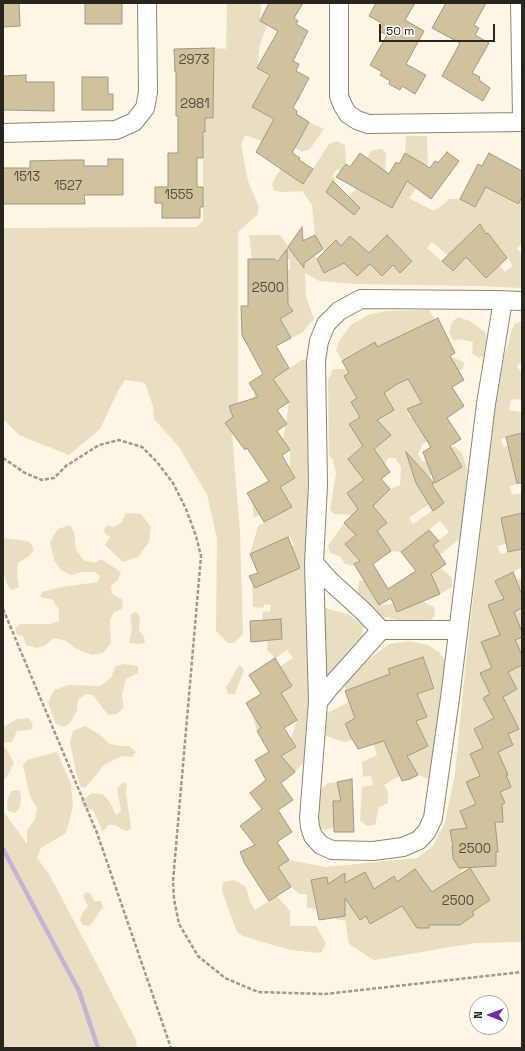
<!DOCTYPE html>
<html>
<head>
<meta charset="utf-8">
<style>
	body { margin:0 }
	#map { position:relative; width:525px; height:1051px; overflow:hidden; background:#fdf6e5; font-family:"Space Grotesk",sans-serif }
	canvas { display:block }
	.frame { position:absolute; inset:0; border:4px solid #28251f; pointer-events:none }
	.north { position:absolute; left:469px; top:995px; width:40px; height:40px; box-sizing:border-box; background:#fff; border:1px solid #a9a8a5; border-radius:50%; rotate:270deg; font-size:11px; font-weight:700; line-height:16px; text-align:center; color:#28251f }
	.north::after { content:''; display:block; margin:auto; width:14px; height:18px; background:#6e2ea4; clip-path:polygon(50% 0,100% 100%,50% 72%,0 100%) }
	.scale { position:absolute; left:379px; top:24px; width:116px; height:18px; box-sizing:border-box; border:2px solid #28251f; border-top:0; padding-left:5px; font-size:12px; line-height:14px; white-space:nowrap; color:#28251f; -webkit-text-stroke:3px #fff; paint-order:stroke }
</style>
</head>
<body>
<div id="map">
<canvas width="525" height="1051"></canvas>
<div class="frame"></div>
<div class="north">N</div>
<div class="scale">50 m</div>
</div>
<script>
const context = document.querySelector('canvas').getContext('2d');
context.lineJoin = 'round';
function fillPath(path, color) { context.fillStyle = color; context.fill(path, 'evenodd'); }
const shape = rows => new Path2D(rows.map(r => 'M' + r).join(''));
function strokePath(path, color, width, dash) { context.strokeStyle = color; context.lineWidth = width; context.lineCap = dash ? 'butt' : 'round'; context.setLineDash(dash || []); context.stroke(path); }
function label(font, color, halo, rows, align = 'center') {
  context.font = font + ' "Space Grotesk",sans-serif'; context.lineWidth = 3.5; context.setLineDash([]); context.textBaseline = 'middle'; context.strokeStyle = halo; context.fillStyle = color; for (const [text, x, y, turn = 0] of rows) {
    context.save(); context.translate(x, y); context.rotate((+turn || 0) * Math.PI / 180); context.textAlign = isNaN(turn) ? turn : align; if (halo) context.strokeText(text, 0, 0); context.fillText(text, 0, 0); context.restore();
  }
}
fillPath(shape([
	[227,3,261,3,260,21,267,25,259,48,258,68,302,92,299,100,290,100,262,90,252,107,302,135,309,122,324,129,310,149,302,152,289,143,262,141,245,135,241,145,248,181,259,207,257,215,238,232,238,404,229,407,234,416,225,423,232,432,240,533,243,634,234,643,228,643,216,631,217,538,207,495,179,447,154,419,153,406,145,383,125,380,118,391,100,429,69,455,19,435,3,419,3,228,197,227,203,220,203,138,205,132,205,118,213,117,214,48,226,49],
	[406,136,427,136,428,167,426,174,409,198,434,211,450,199,460,199,475,207,500,159,507,187,502,196,517,205,522,197,522,244,517,248,521,254,522,253,522,288,477,286,355,284,319,281,305,273,306,296,314,319,302,333,291,338,286,330,281,333,277,321,293,311,267,270,290,270,290,259,252,259,249,235,280,235,302,265,309,259,293,238,306,239,324,273,333,268,315,235,312,205,302,191,286,192,274,191,272,185,275,178,281,169,303,184,329,144,337,141,345,145,346,164,340,171,337,169,332,176,335,179,326,191,343,206,375,163,367,158,372,150,382,149,386,154,385,172,383,184,375,199,392,208,418,161,405,153],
	[488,233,513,265,505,272,479,240],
	[387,235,412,260,400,272,375,247],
	[350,236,387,270,382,276,345,242],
	[335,240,364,270,357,276,329,247],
	[432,242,459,265,453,271,427,248],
	[429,310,435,320,395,338,401,349,449,356,464,362,463,369,458,370,416,393,422,403,417,425,423,434,432,428,434,435,422,445,418,454,423,462,454,446,462,453,467,468,462,537,433,560,423,553,449,532,440,521,401,552,391,551,385,543,352,566,345,564,340,556,330,553,328,546,344,523,350,529,390,489,400,485,401,467,395,458,388,458,385,464,347,493,353,501,362,505,353,515,334,514,330,510,336,474,333,460,329,455,328,380,333,369,347,369,379,350,375,343,342,361,336,350,340,339,352,324,370,314,387,311],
	[377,356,385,370,352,390,344,376],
	[385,380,357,411,356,411,351,402],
	[387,400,355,433,349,423],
	[415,406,418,415,410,418,406,409],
	[384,428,391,435,354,466,348,459],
	[457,459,462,467,421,491,417,484],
	[439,497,443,503,413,524,409,518],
	[380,515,387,524,352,552,346,543],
	[458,317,470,321,485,332,489,345,486,354,479,358,472,353,473,342,458,339,454,341,449,332,452,322],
	[522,321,522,361,517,367,522,372,522,400,511,399,509,410,522,412,522,433,501,439,503,447,522,443,522,483,510,486,512,495,522,493,522,513,501,518,503,528,522,539,498,546,500,554,522,549,522,567,495,581,499,589,522,577,522,595,494,619,522,608,522,632,520,627,482,643,522,637,522,655,485,682,522,665,522,942,475,943,374,960,349,944,345,920,338,920,335,918,327,877,311,880,316,909,307,908,307,894,299,894,273,870,289,860,326,867,417,858,433,846,445,822,455,774,466,661,499,372,514,324],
	[513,681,517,689,487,706,483,698],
	[509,710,478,737,474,729],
	[508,736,513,745,474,763,470,754],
	[501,794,504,803,464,820,460,810],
	[494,824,452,841,452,840,451,830],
	[497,843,498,852,452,855,452,847],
	[469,866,490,900,482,906,461,871],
	[341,875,367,914,360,920,333,881],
	[394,876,420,915,412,921,385,882],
	[450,881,474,915,466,921,442,886],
	[302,360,314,362,311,710,308,757,295,772,270,763,296,747,291,738,297,720,291,710,257,731,251,711,292,686,287,678,261,679,293,658,287,650,275,658,267,650,268,640,282,639,281,619,262,620,263,611,270,612,271,605,264,604,264,608,253,607,252,582,255,588,300,568,296,557,267,558,294,545,290,536,250,554,258,526,292,506,287,499,254,518,252,502,295,478,290,470,290,450,283,441,289,402,278,387,254,402,254,391],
	[126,513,141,514,151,527,149,542,138,557,123,562,105,545,110,537,105,534,104,530,107,525,114,527,121,523],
	[70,525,74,532,76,549,83,560,94,563,101,559,121,572,118,580,111,586,112,594,123,600,122,609,114,612,110,620,111,643,103,653,92,655,75,648,66,641,54,638,44,646,37,648,26,645,23,636,17,635,15,628,20,624,50,624,59,621,59,610,53,600,40,597,42,592,62,587,97,582,100,576,94,572,82,572,71,575,61,570,54,560,50,542,58,529],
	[4,538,19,540,30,542,34,550,29,556,18,563,17,574,19,587,11,590,6,582,3,569,3,541],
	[441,568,452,578,452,587,440,594,408,589],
	[359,581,364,581,379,605,393,604,397,612,422,601,434,607,435,616,428,622,411,623,377,615,363,604,358,592],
	[322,607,350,615,364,626,362,637,339,663,333,674,326,678],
	[136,612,140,617,139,630,144,637,145,643,138,644,129,643,132,629,130,618,131,614],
	[409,641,428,645,439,652,445,661,448,673,432,780,418,775,413,768,384,785,388,792,388,803,379,807,375,825,367,826,360,820,362,787,373,785,371,776,363,777,362,762,377,755,371,735,345,742,332,738,325,735,327,713,349,702,351,707,379,697,372,681,345,691,347,679,374,655,389,644],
	[423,657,427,667,392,679,388,669],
	[432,678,435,688,390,704,387,694],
	[373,707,377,715,348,733,344,725],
	[423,709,427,717,390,732],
	[123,664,138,666,138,673,126,679,122,696,124,707,117,714,108,715,93,695,86,694,78,700,77,711,70,723,64,727,56,724,48,703,54,690,68,685,100,686,111,678,115,667],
	[239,665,243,668,244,670,235,694,228,694,226,687],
	[29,718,33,725,31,730,17,731,12,742,3,743,3,727,17,719],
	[85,726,99,734,110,744,119,746,129,746,136,752,132,757,122,756,104,765,85,788,80,786,76,772,70,742,73,731],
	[3,748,6,748,14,763,7,777,3,780],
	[57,752,71,784,73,807,66,833,41,848,37,858,49,874,93,957,136,1040,137,1048,3,1048,3,811,27,844,27,830,35,819,37,808,30,797,23,765,27,760],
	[123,782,127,785,126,793,131,827,128,831,123,830,115,825,108,825,103,832,93,810,83,807,81,801,92,793,103,794,111,804,116,815,121,811,117,789],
	[337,782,339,792,348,801,333,801,334,827,325,830,319,827,317,821,319,791,328,783],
	[19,790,21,796,20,807,15,813,8,811,7,801,11,791],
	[234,880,246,887,250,902,255,910,277,896,290,911,290,926,316,926,326,943,321,953,290,950,243,936,237,932,222,891,223,882],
	[86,892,91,894,94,901,101,901,103,907,90,926,83,925,80,920,83,912,88,906,83,896]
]), '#e9dec2');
strokePath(shape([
	[3,849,79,991,98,1048]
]), '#c3b4d7', 4.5);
const building = shape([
	[3,3,19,3,20,26,3,27,3,3],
	[85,3,122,3,122,24,85,24,85,3],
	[269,3,303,3,294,18,298,21,296,24,308,31,293,61,299,64,296,71,309,78,293,108,297,111,296,114,309,122,292,153,300,158,299,160,313,169,303,184,256,152,274,119,252,107,270,75,257,68,278,31,260,21,269,3],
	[376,3,415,3,405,20,424,31,406,64,426,75,415,94,402,86,400,90,389,84,390,81,380,75,382,72,370,65,387,35,379,31,383,24,369,16,376,3],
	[446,3,486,3,474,25,479,28,475,35,489,43,472,73,480,77,479,80,490,88,483,101,442,76,460,43,432,28,446,3],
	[214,48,213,118,205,118,205,132,203,132,203,158,197,158,197,187,203,187,203,207,200,207,200,218,162,218,162,203,155,203,155,187,168,187,168,153,178,153,178,116,176,116,176,72,175,72,174,49,214,48],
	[26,75,26,82,54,82,54,111,3,110,3,76,26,75],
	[82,77,108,77,108,94,113,94,113,110,82,110,82,77],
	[447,152,459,161,431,199,407,181,392,208,336,177,346,164,350,167,360,153,389,174,396,162,399,164,405,153,430,168,435,161,438,163,447,152],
	[489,153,522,171,522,197,518,204,486,187,475,207,460,199,478,164,482,166,489,153],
	[108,159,123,159,123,195,84,195,85,204,3,204,3,168,30,168,30,161,68,160,84,160,84,166,108,166,108,159],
	[333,181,360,208,354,215,326,192,333,181],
	[480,224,486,234,488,233,507,258,486,278,466,257,453,271,442,261,480,224],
	[302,227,303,241,315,235,323,249,304,263,304,268,288,247,302,227],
	[387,235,412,261,400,273,393,265,382,276,370,264,357,276,344,263,324,273,317,259,336,240,341,246,350,236,369,253,387,235],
	[287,249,288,304,293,311,280,319,291,338,276,346,289,368,273,379,289,402,277,410,287,424,277,431,290,450,282,455,295,478,280,487,292,507,264,522,247,493,269,481,247,448,245,450,225,423,233,417,229,406,258,397,249,383,263,374,242,335,241,306,248,306,248,259,274,259,278,261,287,249],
	[438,318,455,353,450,356,464,380,452,387,464,406,447,418,461,439,450,446,462,467,435,483,423,452,431,447,407,409,422,403,408,379,397,384,384,393,394,410,377,420,391,435,374,449,390,472,381,479,390,489,373,506,387,523,377,531,391,551,373,564,388,589,416,571,401,552,429,530,439,541,433,545,446,564,431,574,440,594,397,612,391,598,379,605,354,564,360,561,345,544,356,535,344,523,358,509,347,493,364,480,348,459,363,446,349,424,360,417,351,402,357,398,344,376,349,373,342,361,375,342,377,347,438,318],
	[522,433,522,483,517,483,506,437,522,433],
	[406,452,434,483,432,485,444,503,433,511,416,483,406,452],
	[522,513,522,549,508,552,501,518,522,513],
	[288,537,300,568,255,588,249,576,258,573,250,554,288,537],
	[513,572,522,595,522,608,514,612,522,632,522,637,515,640,522,655,522,665,508,672,517,689,503,697,519,729,508,734,513,745,498,752,508,775,506,775,511,787,500,792,505,803,502,804,503,822,495,822,498,852,496,852,496,866,459,868,453,858,452,847,453,847,450,830,467,828,460,811,476,804,466,782,480,776,470,754,483,748,474,729,494,718,483,698,490,694,480,673,492,668,481,642,500,635,488,605,504,599,495,581,513,572],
	[281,619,282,639,251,642,250,621,281,619],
	[423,657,434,688,417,694,427,717,416,721,428,746,407,756,418,775,410,779,402,781,384,741,358,749,350,735,345,724,355,718,345,691,390,674,388,669,423,657],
	[275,658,292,686,281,693,297,720,284,728,296,747,281,756,295,772,281,783,293,800,278,810,292,832,277,842,289,860,278,867,291,887,269,901,245,864,240,852,255,845,240,826,262,809,250,793,266,780,255,760,269,752,257,731,261,728,246,703,261,694,249,675,275,658],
	[352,779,354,832,334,832,333,801,341,801,337,782,352,779],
	[470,868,490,900,472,912,474,915,460,925,429,925,429,928,417,928,402,906,370,924,366,916,360,920,345,898,345,916,319,920,311,880,327,877,328,884,345,873,345,883,365,872,374,889,394,876,397,882,415,869,432,892,470,868]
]);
fillPath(building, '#d1c29d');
strokePath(building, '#9e9888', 1);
const minor = shape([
	[339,3,339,96,343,106,348,114,357,120,368,124,522,122],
	[520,3,522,116],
	[3,133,116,130,134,122,145,108,148,92,147,3],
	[503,300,486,404,450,698,433,818,427,831,419,840,403,847,373,851,332,850,321,845,313,836,310,827,309,818,318,702,314,563,318,485,316,361,319,341,326,324,339,311,361,299,493,300,522,301],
	[314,563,330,581,363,611,381,630],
	[318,702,330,687,381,630,458,630]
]);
strokePath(minor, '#8b8575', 20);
strokePath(shape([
	[3,458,25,473,42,480,54,478,66,466,99,445,119,440,142,447,157,462,173,483,186,509,196,536,201,556,173,881,174,899,179,924,198,956,225,978,258,992,325,994,522,972],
	[3,609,97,833,171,1048]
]), '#9e998d', 2.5, [4, 2]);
strokePath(minor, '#fff', 18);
label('13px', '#524c3e', null, [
	["2973",194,60],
	["2981",195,104],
	["1513",27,177],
	["1527",68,186],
	["1555",179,195],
	["2500",268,288],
	["2500",475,849],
	["2500",458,901]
]);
</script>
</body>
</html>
